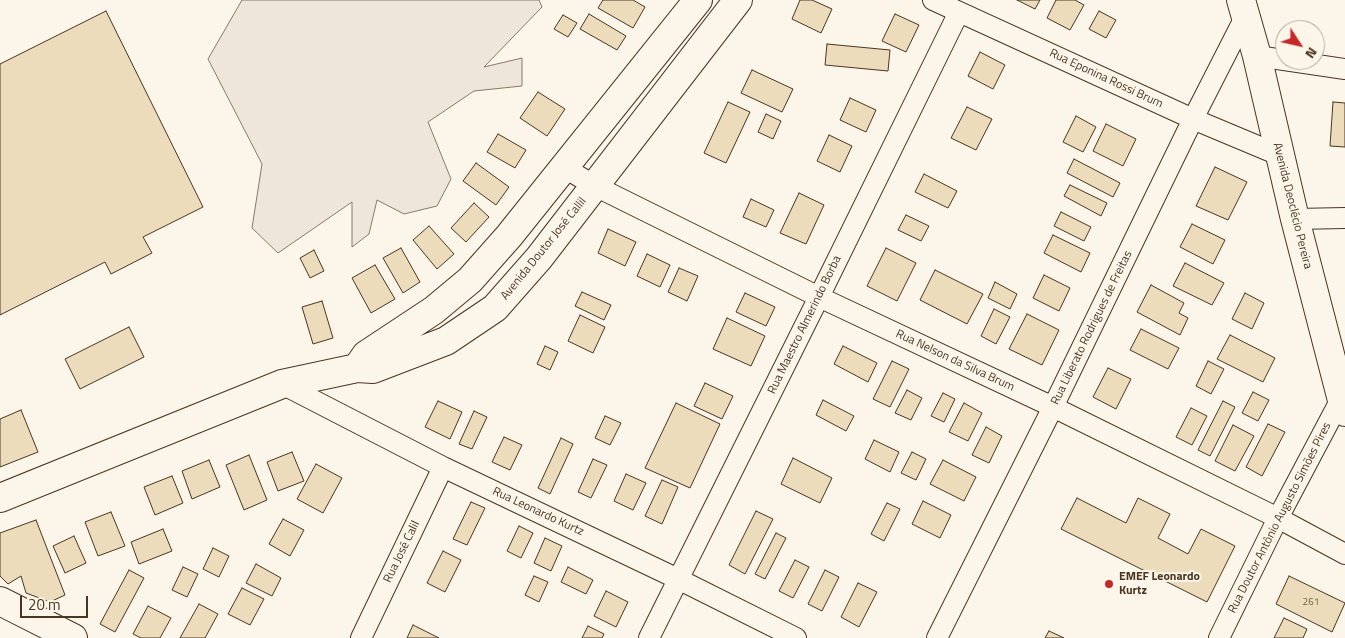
<!DOCTYPE html>
<html>
<head>
<meta charset="utf-8">
<style>
	body { margin:0 }
	#map { position:relative; width:1345px; height:638px; overflow:hidden; background:#fbf6e9; font-family:"Titillium Web",sans-serif }
	canvas { display:block }
	.north { position:absolute; left:1275px; top:20px; width:50px; height:50px; box-sizing:border-box; background:#fbf6e9; border:1px solid #b4a999; border-radius:50%; rotate:125deg; font-size:14px; font-weight:700; line-height:20px; text-align:center; color:#4a3520 }
	.north::after { content:''; display:block; margin:auto; width:18px; height:22px; background:#c62828; clip-path:polygon(50% 0,100% 100%,50% 72%,0 100%) }
	.scale { position:absolute; left:20px; top:596px; width:68px; height:22px; box-sizing:border-box; border:2px solid #4a3520; border-top:0; padding-left:6px; font-size:15px; line-height:18px; white-space:nowrap; color:#4a3520; -webkit-text-stroke:4px #fbf6e9; paint-order:stroke }
</style>
</head>
<body>
<div id="map">
<canvas width="1345" height="638"></canvas>
<div class="north">N</div>
<div class="scale">20 m</div>
</div>
<script>
const context = document.querySelector('canvas').getContext('2d');
context.lineJoin = 'round';
function fillPath(path, color) { context.fillStyle = color; context.fill(path, 'evenodd'); }
const shape = rows => new Path2D(rows.map(r => 'M' + r).join(''));
function strokePath(path, color, width, dash) { context.strokeStyle = color; context.lineWidth = width; context.lineCap = dash ? 'butt' : 'round'; context.setLineDash(dash || []); context.stroke(path); }
function label(font, color, halo, rows, align = 'center') {
  context.font = font + ' "Titillium Web",sans-serif'; context.lineWidth = 4; context.setLineDash([]); context.textBaseline = 'middle'; context.strokeStyle = halo; context.fillStyle = color; for (const [text, x, y, turn = 0] of rows) {
    context.save(); context.translate(x, y); context.rotate((+turn || 0) * Math.PI / 180); context.textAlign = isNaN(turn) ? turn : align; if (halo) context.strokeText(text, 0, 0); context.fillText(text, 0, 0); context.restore();
  }
}
const green = shape([
	[242,0,539,0,542,7,484,67,522,58,522,86,474,91,428,122,451,179,437,206,404,214,377,200,369,234,352,247,352,202,278,253,252,228,262,164,208,59,242,0]
]);
fillPath(green, '#ede6d9');
strokePath(green, '#887966', 1);
const building = shape([
	[603,0,633,0,645,7,633,28,598,8,603,0],
	[800,0,812,0,832,9,821,33,792,19,800,0],
	[1017,0,1040,0,1035,9,1017,0],
	[1056,0,1075,0,1084,5,1070,30,1047,18,1056,0],
	[106,11,203,207,143,237,152,253,111,274,105,262,0,315,0,64,106,11],
	[1099,11,1116,20,1106,38,1089,29,1099,11],
	[589,14,626,36,617,50,580,29,589,14],
	[895,14,919,25,906,52,882,41,895,14],
	[563,15,577,23,568,37,554,29,563,15],
	[827,44,890,50,888,71,825,65,827,44],
	[980,52,1005,65,993,89,968,76,980,52],
	[752,70,793,89,782,112,741,93,752,70],
	[538,92,565,109,547,136,520,118,538,92],
	[850,98,876,110,866,132,840,120,850,98],
	[728,102,750,112,726,163,704,153,728,102],
	[1333,102,1345,103,1345,147,1330,146,1333,102],
	[967,107,992,119,976,150,951,138,967,107],
	[766,114,781,121,773,139,758,132,766,114],
	[1076,116,1096,127,1083,152,1063,142,1076,116],
	[1106,124,1136,139,1123,166,1093,151,1106,124],
	[498,134,526,150,515,168,487,152,498,134],
	[829,135,852,146,840,172,817,161,829,135],
	[1074,159,1120,183,1113,197,1067,173,1074,159],
	[476,163,509,187,496,205,463,181,476,163],
	[1215,167,1247,182,1228,220,1196,206,1215,167],
	[924,174,957,191,948,208,915,192,924,174],
	[1070,185,1107,203,1101,216,1064,196,1070,185],
	[799,193,824,205,806,244,780,233,799,193],
	[751,199,774,210,766,227,743,217,751,199],
	[474,203,489,217,466,242,451,228,474,203],
	[1061,212,1091,227,1084,241,1054,226,1061,212],
	[906,215,929,226,921,241,898,230,906,215],
	[1192,224,1225,240,1213,264,1180,247,1192,224],
	[429,226,454,254,437,269,413,240,429,226],
	[608,229,636,242,625,266,598,253,608,229],
	[1053,235,1090,253,1081,272,1044,253,1053,235],
	[401,248,420,282,403,293,383,258,401,248],
	[886,248,916,263,897,301,867,286,886,248],
	[314,250,324,271,310,278,300,258,314,250],
	[647,254,670,265,660,287,637,276,647,254],
	[1185,263,1224,283,1212,305,1173,286,1185,263],
	[375,265,395,299,371,313,352,278,375,265],
	[679,268,698,276,687,301,668,292,679,268],
	[935,270,983,294,967,324,920,300,935,270],
	[1044,275,1070,288,1059,311,1033,298,1044,275],
	[995,282,1017,294,1010,309,988,298,995,282],
	[1151,285,1184,303,1179,313,1188,318,1180,335,1137,312,1151,285],
	[582,292,611,305,604,320,575,306,582,292],
	[745,293,775,307,766,326,736,312,745,293],
	[1245,293,1264,303,1252,329,1232,319,1245,293],
	[322,301,333,338,313,344,302,307,322,301],
	[994,309,1010,317,996,344,981,336,994,309],
	[1027,314,1059,330,1042,365,1009,349,1027,314],
	[580,315,605,327,593,353,568,341,580,315],
	[727,318,765,336,751,366,713,349,727,318],
	[129,327,144,357,80,389,65,359,129,327],
	[1141,329,1179,348,1168,369,1130,350,1141,329],
	[1230,335,1275,358,1263,382,1217,359,1230,335],
	[545,346,558,352,550,370,537,364,545,346],
	[843,346,877,363,868,382,834,364,843,346],
	[892,361,909,369,890,407,873,399,892,361],
	[1208,361,1224,369,1211,394,1196,386,1208,361],
	[1108,368,1131,379,1116,409,1093,397,1108,368],
	[705,383,733,396,722,419,694,406,705,383],
	[907,390,922,398,911,420,895,413,907,390],
	[1253,392,1269,400,1258,421,1242,413,1253,392],
	[943,393,955,399,944,422,931,416,943,393],
	[823,400,854,416,846,431,816,415,823,400],
	[438,401,462,412,450,439,425,427,438,401],
	[1223,401,1235,407,1210,456,1198,450,1223,401],
	[676,403,720,424,690,488,645,468,676,403],
	[964,403,982,413,968,441,949,432,964,403],
	[1191,408,1207,416,1192,445,1176,437,1191,408],
	[21,410,38,452,0,467,0,419,21,410],
	[474,411,487,417,472,449,459,444,474,411],
	[605,416,621,423,610,445,595,438,605,416],
	[1268,424,1285,432,1262,476,1246,467,1268,424],
	[1233,425,1254,436,1235,471,1215,461,1233,425],
	[986,427,1002,436,989,463,972,455,986,427],
	[504,437,522,445,510,470,492,462,504,437],
	[561,438,573,444,550,494,538,488,561,438],
	[874,440,899,452,890,472,865,459,874,440],
	[292,452,304,481,278,491,267,462,292,452],
	[912,452,926,459,916,480,901,473,912,452],
	[249,455,267,500,244,510,226,465,249,455],
	[793,458,832,478,820,503,781,484,793,458],
	[593,459,607,465,591,498,578,492,593,459],
	[209,460,220,487,192,499,182,471,209,460],
	[943,460,976,477,964,501,930,484,943,460],
	[316,464,342,478,323,513,297,499,316,464],
	[626,474,646,483,633,510,614,501,626,474],
	[172,476,183,503,155,515,144,487,172,476],
	[662,480,678,487,662,524,645,516,662,480],
	[1077,498,1126,523,1138,498,1170,514,1158,538,1188,554,1201,529,1235,546,1207,602,1061,529,1077,498],
	[923,501,951,515,940,538,912,524,923,501],
	[471,502,485,508,467,545,453,539,471,502],
	[887,503,900,509,884,541,871,534,887,503],
	[756,511,773,519,745,574,729,565,756,511],
	[111,512,125,546,98,556,85,522,111,512],
	[283,519,304,530,290,556,269,544,283,519],
	[36,520,65,595,50,602,26,593,21,576,8,584,0,576,0,533,36,520],
	[519,526,533,533,521,558,507,551,519,526],
	[163,529,172,551,139,564,131,542,163,529],
	[776,533,786,538,765,579,755,574,776,533],
	[74,536,86,563,65,573,53,546,74,536],
	[545,538,562,546,551,571,534,563,545,538],
	[213,548,229,556,219,577,203,569,213,548],
	[443,551,461,560,445,592,427,583,443,551],
	[795,560,809,567,793,598,779,591,795,560],
	[256,564,281,578,272,596,246,583,256,564],
	[183,567,198,574,187,597,172,590,183,567],
	[568,567,593,580,586,594,561,582,568,567],
	[129,570,144,578,115,632,100,624,129,570],
	[825,570,839,577,822,611,808,604,825,570],
	[534,576,548,582,539,602,525,595,534,576],
	[1289,576,1345,603,1332,632,1276,604,1289,576],
	[858,583,877,592,859,627,841,617,858,583],
	[242,588,264,599,250,625,228,614,242,588],
	[606,591,628,602,616,627,594,616,606,591],
	[199,604,218,614,205,638,180,638,199,604],
	[148,606,171,618,160,638,141,638,133,634,148,606],
	[1284,618,1307,629,1303,638,1274,638,1284,618],
	[413,625,439,638,407,638,413,625],
	[588,626,604,634,602,638,582,638,588,626],
	[1049,631,1064,638,1045,638,1049,631]
]);
fillPath(building, '#ecdcbc');
strokePath(building, '#4a3520', 1);
const street = shape([
	[933,0,1193,119,1279,155],
	[1257,56,1345,69],
	[565,168,595,186,819,297,1053,407,1278,518,1345,554],
	[1295,219,1345,218],
	[282,384,443,467,678,579,796,638],
	[361,638,443,467],
	[649,638,819,297,959,12],
	[937,638,1053,407,1193,119,1245,17],
	[1219,638,1278,518,1341,399]
]);
const secondary = shape([
	[1241,0,1257,56,1295,219,1345,412],
	[357,368,366,355,434,310,470,280,509,236,698,0],
	[0,498,282,384,357,368,373,369,446,341,495,308,539,258,738,0],
	[0,601,73,638]
]);
strokePath(street, '#4a3520', 22);
strokePath(secondary, '#4a3520', 30);
strokePath(street, '#fbf6e9', 20);
strokePath(secondary, '#fbf6e9', 28);
for (const [x, y, r, color] of [
	[1109,584,5,"#c62828"]
]) { const dot = new Path2D(); dot.arc(x, y, r, 0, 2 * Math.PI); context.fillStyle = color; context.fill(dot); strokePath(dot, '#fbf6e9', 2); }
label('10px', '#725f47', null, [
	["261",1311,603]
]);
label('12px', '#4a3520', '#fbf6e9', [
	["Rua Eponina Rossi Brum",1106,79,25],
	["Avenida Deoclécio Pereira",1292,206,76],
	["Avenida Doutor José Callil",544,249,-51],
	["Rua Maestro Almerindo Borba",805,325,-64],
	["Rua Liberato Rodrigues de Freitas",1092,328,-64],
	["Rua Nelson da Silva Brum",955,361,25],
	["Rua Leonardo Kurtz",538,512,25],
	["Rua Doutor Antônio Augusto Simões Pires",1280,518,-63],
	["Rua José Calil",402,552,-64]
]);
label('bold 12px', '#4a3520', '#fbf6e9', [
	["EMEF Leonardo",1119,577],
	["Kurtz",1119,591]
], 'left');
</script>
</body>
</html>
